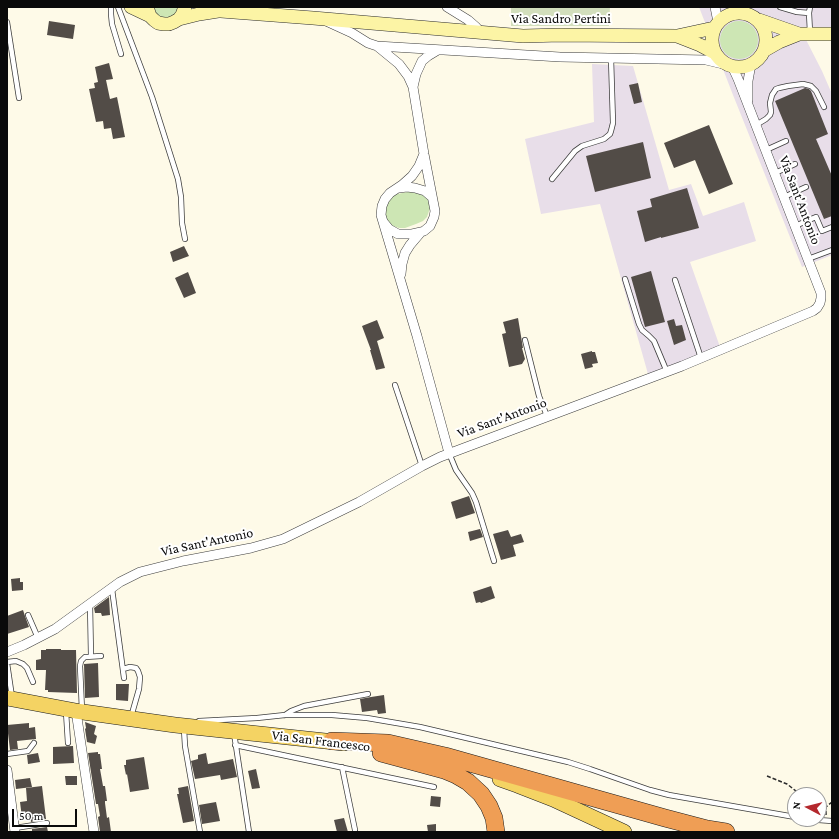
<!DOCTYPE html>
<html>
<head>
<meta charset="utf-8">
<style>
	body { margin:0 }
	#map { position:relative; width:839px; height:839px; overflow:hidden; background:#fefae8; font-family:"Crimson Pro",serif }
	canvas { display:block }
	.frame { position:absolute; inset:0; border:8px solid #0a0a0a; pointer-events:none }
	.north { position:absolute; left:787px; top:787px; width:40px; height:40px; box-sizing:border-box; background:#fff; border:1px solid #9d9d9d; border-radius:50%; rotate:277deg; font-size:11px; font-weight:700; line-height:16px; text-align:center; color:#0a0a0a }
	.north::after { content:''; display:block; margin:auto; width:14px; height:18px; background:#b4282d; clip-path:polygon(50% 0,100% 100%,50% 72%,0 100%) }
	.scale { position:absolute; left:12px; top:809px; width:65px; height:18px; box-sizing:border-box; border:2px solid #0a0a0a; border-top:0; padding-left:5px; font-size:12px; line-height:14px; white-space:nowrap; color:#0a0a0a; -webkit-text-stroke:3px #fff; paint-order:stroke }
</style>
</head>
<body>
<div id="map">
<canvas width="839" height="839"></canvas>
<div class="frame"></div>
<div class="north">N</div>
<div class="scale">50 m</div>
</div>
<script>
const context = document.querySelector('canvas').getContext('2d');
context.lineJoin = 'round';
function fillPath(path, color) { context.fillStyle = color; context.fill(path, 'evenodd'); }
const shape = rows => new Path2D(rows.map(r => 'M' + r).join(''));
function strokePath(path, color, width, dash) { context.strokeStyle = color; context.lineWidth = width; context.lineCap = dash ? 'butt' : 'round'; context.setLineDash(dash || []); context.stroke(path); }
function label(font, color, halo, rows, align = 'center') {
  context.font = font + ' "Crimson Pro",serif'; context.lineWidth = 4; context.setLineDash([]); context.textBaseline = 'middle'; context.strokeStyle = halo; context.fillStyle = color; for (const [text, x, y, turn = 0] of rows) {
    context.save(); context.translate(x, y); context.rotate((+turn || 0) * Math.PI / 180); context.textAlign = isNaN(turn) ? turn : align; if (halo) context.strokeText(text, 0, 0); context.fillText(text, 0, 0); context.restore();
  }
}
fillPath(shape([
	[699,7,832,7,832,29,800,28,822,71,832,94,832,255,802,267,733,95],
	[592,64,633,66,669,190,691,184,703,216,744,202,756,241,690,262,720,347,648,374,600,204,541,214,525,139,594,122]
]), '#e8dee9');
fillPath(shape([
	[153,7,179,7,176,14,168,18,160,17,156,14],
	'720 40a19 19 0 1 1 38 0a19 19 0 1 1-38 0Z',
	[413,191,419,192,427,197,429,200,430,208,427,217,423,221,416,224,405,228,399,228,393,226,388,222,383,210,392,195]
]), '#cde6b4');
fillPath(shape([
	[511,7,610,7,609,26,511,26]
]), '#d2debc');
fillPath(shape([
	[49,21,75,25,73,39,47,35],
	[109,63,113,79,106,80,110,99,117,97,125,137,113,139,111,128,104,129,103,121,96,122,89,89,95,88,94,83,98,82,95,67],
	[638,83,642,102,634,104,629,85],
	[805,88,809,89,811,91,828,134,816,139,832,176,832,216,824,219,775,101],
	[709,125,733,184,709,194,695,160,674,168,664,143],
	[643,142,651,178,595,192,586,156],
	[687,188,699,228,661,238,661,237,645,242,637,211,652,207,650,199],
	[184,246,189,256,173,262,170,252],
	[651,271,665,322,645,327,631,277],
	[188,272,196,293,184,298,175,278],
	[518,318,523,348,522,348,525,359,522,364,509,367,502,334,506,333,503,322],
	[674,319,676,326,682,325,686,340,674,345,667,321],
	[377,320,384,338,377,341,385,368,376,370,370,350,371,350,362,326],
	[592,351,592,352,595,352,598,363,592,364,593,367,585,369,581,354],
	[469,496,475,513,456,519,451,502],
	[480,529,483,537,470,541,468,532],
	[508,530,511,537,521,534,524,542,513,545,516,556,501,560,493,534],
	[20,578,20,582,23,582,23,590,12,591,11,579],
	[491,586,495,598,481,603,480,602,476,603,473,592],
	[109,597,110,615,102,616,101,613,95,613,94,608],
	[23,610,25,616,29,627,7,634,7,616],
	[46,649,61,649,61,650,76,650,77,693,48,692,48,690,45,690,46,670,36,670,36,660,41,659,41,650,46,650],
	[98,663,99,697,85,698,84,664],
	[116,684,129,684,128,701,116,700],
	[384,695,386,713,378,714,377,710,362,712,360,699,371,697],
	[85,722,96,726,94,734,97,736,95,744,87,742,85,729,86,728],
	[29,723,29,728,35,727,36,739,17,741,18,749,10,750,7,725],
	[73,746,74,763,53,764,53,747],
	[98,752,98,754,100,754,102,769,100,769,103,786,105,786,107,801,105,801,105,803,107,818,109,817,111,832,100,832,98,817,100,816,98,804,96,804,88,753],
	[38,753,40,762,28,764,27,755],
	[206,753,208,764,233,759,237,777,221,780,220,775,195,779,191,761,198,759,198,755],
	[144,757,149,789,130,792,127,774,126,775,124,765,126,765,126,760],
	[256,769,260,788,252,789,248,771],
	[65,776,77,776,77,785,66,785],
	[30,778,32,787,16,789,15,780],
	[42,786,46,819,31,822,30,817,22,818,20,802,27,801,26,788],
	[188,786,194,821,183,823,177,794,179,794,178,788],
	[431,796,441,797,440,807,430,806],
	[216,802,220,821,202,824,199,805],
	[344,818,348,832,337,832,334,820],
	[436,824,436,832,428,832,427,825],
	[47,827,48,832,32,832,32,829]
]), '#524c47');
const lane = shape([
	[111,7,111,14,112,24,121,54],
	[118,7,152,97,178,179,181,197,182,223,185,239],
	[780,7,797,12,809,13,810,7],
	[809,13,810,32],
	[7,22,19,98],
	[756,125,766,119,770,115,771,112,770,103,772,95,776,89,779,88,788,86,803,84,811,86,816,91,824,107],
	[766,150,786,141],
	[775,173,795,164],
	[552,179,575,151,582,146,604,139,610,134,611,131,613,123,611,58],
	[784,197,806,187],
	[795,226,816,217,822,231,832,227],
	[808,259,832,250],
	[625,279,639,324,642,330,649,336,654,341,667,372],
	[675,280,701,358],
	[525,340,539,396,547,416],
	[395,385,422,466],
	[449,453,456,470,472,493,476,502,494,561],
	[112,589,124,678],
	[90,604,91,656],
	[28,615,38,638],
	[7,662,16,661,23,664,27,668,33,682],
	[7,663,12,697],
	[123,669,130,667,136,668,138,671,140,677,139,689,131,717],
	[82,710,80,666,81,661,85,657,101,656],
	[66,712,68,743],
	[285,715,291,711,304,706,368,694],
	[199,721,257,718,285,715,332,715,367,718,420,727,568,762,590,769,650,790,669,795,795,817],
	[184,729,185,746,200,832],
	[234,733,249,832],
	[235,745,434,787],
	[7,754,28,751,34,743],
	[342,767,355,830],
	[805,819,832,821],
	[15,828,47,823]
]);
const street = shape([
	[447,7,468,20,476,27,481,33],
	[715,7,718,22],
	[738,7,743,12],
	[328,22,352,33,368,43,377,46,560,57,706,60,727,65],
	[377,46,399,64,408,76,413,87,424,154,435,211,434,217,430,226,424,231,421,232,412,234,398,234,389,229,384,223],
	[413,87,416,74,422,61,428,56,438,50],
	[748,100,748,81,751,64],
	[424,154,419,166,412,176,402,185,390,193,385,199,382,206,381,215,417,336,449,453],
	[399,188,407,187,415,188,425,191,432,197],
	[401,274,402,264,405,253,410,245,421,232],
	[7,652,24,645,55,629,120,582,140,572,183,561,251,548,283,539,359,502,422,466,440,457,682,366,813,311,817,308,820,303,821,298,821,293,738,79,732,66],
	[76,711,94,832],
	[7,770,15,832]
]);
const secondary = shape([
	[131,7,150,16],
	[147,7,150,16,154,20,158,23,164,24,169,24,174,22,179,19,182,15,185,7],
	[207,7,221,11,313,18,523,36,561,35,677,36,714,28],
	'712 40a27 27 0 1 1 54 0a27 27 0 1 1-54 0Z',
	[179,19,199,14,218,11],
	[759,20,799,34,832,34],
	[677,36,700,45,715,53],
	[765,50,779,42,799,34]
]);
const primary = shape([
	[7,698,76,711,175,725,344,743],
	[500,779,517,785,553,799,624,832]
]);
const highway = shape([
	[332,741,388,743,445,756,665,818,707,829,726,832],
	[381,753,444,770,456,775,468,782,481,794,489,806,494,818,496,832]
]);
strokePath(lane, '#3d3d3d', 6);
strokePath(street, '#3d3d3d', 10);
strokePath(secondary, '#2c2c2c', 14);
strokePath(primary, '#1b1b1b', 16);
strokePath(highway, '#1b1b1b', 18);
strokePath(shape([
	[767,776,787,784,801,795],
	[819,800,826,807],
	[826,815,826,807,832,802]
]), '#2c2c2c', 1.5, [4, 2]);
strokePath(lane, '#fff', 4.5);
strokePath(street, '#fff', 9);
strokePath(secondary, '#fcf4a5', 13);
strokePath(primary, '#f4d363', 15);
strokePath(highway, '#ef9e55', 17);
label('14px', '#0a0a0a', '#fff', [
	["Via Sandro Pertini",561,19],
	["Via Sant'Antonio",800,200,69],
	["Via Sant'Antonio",502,418,-20],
	["Via Sant'Antonio",207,542,-12],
	["Via San Francesco",321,741,7]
]);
</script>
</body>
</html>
